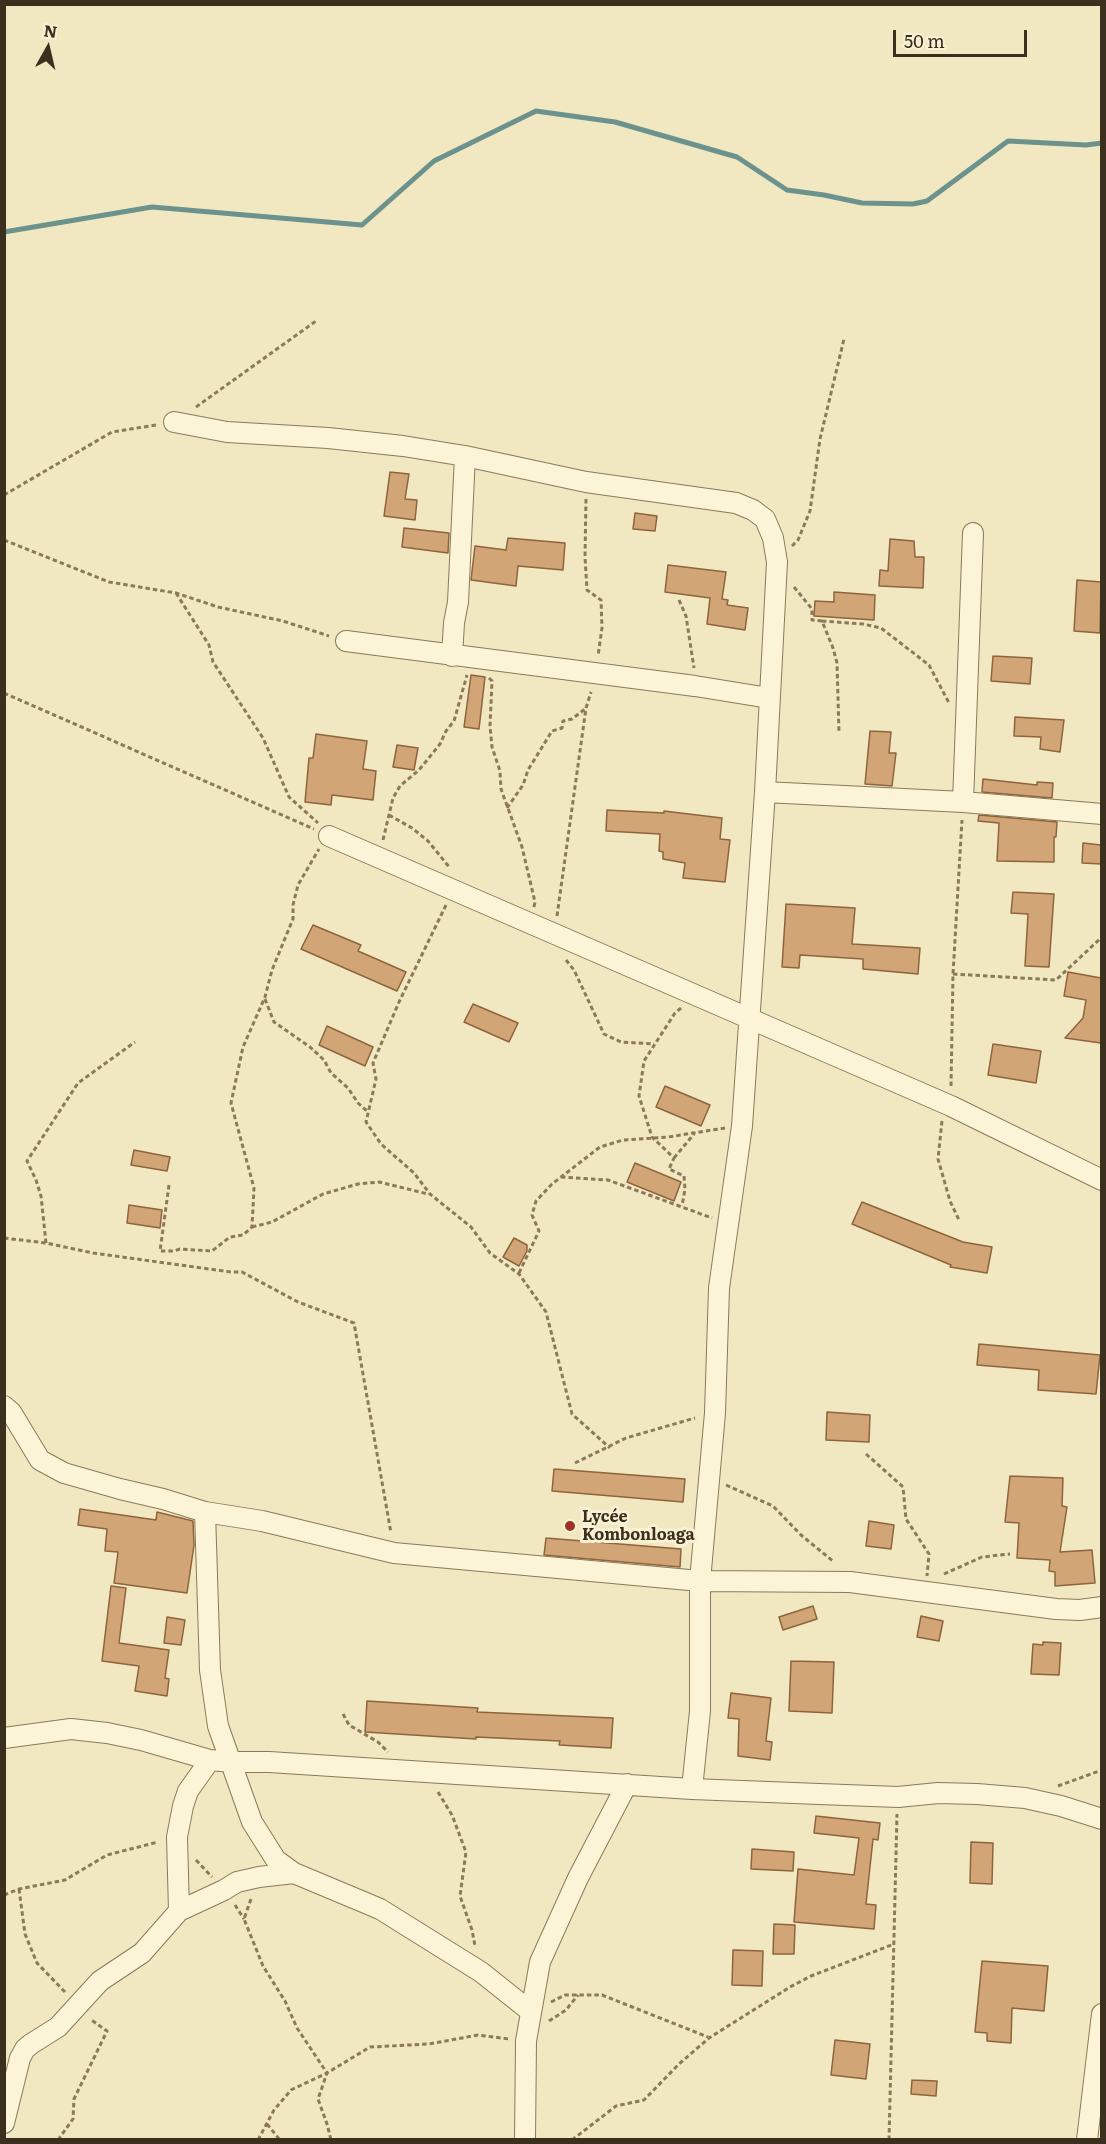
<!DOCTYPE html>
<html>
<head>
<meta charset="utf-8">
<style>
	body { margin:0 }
	#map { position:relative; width:1106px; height:2144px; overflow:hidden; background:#f1e8c2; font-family:Literata,serif }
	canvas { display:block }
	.frame { position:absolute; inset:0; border:6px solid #3b2f1d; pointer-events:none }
	.north { position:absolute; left:18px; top:18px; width:60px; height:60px; -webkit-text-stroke:4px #f8f1d3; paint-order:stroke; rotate:8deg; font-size:16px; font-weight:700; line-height:24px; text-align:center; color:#3b2f1d }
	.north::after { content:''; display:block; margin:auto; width:21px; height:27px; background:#3b2f1d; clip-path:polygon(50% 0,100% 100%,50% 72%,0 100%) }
	.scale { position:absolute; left:893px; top:30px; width:134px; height:27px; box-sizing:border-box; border:3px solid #3b2f1d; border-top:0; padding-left:8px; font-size:18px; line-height:21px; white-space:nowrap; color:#3b2f1d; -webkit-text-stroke:4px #f8f1d3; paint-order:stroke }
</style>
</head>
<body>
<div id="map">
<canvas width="1106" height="2144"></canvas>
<div class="frame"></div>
<div class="north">N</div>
<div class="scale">50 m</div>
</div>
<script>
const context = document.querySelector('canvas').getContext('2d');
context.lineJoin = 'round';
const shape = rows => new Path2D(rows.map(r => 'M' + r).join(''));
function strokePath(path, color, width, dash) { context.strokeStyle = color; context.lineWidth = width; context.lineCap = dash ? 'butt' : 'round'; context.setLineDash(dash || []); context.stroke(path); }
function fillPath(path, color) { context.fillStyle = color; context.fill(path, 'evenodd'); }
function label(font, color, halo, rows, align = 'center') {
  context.font = font + ' Literata,serif'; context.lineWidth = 6; context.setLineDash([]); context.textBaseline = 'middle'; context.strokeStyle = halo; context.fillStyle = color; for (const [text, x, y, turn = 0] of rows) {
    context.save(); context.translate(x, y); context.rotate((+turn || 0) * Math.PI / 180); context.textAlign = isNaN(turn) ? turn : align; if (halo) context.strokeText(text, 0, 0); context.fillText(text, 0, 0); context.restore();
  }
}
strokePath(shape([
	[4,232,152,207,362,225,434,161,536,111,615,122,737,157,787,190,824,195,862,203,913,204,927,201,1008,141,1086,145,1102,143]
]), '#6b928c', 5);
const building = shape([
	[390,472,409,474,405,499,417,500,415,520,384,516,390,472],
	[635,513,657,516,655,531,633,529,635,513],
	[404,528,449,533,448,553,402,547,404,528],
	[508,538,565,543,563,570,518,566,516,586,471,580,475,546,506,550,508,538],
	[890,539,914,541,915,557,924,557,923,588,879,586,880,570,888,571,890,539],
	[668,565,726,572,722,599,728,600,727,605,748,608,745,630,707,624,710,598,665,592,668,565],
	[1077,580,1101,582,1100,633,1074,631,1077,580],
	[834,592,875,595,874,620,814,616,815,601,834,602,834,592],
	[993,656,1032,658,1030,684,991,681,993,656],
	[471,675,485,677,479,729,464,727,471,675],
	[1015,717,1064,720,1060,752,1040,749,1041,737,1014,736,1015,717],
	[870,731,891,732,889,753,896,753,892,786,865,784,870,731],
	[316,734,367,741,363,769,376,771,373,800,332,795,331,805,305,802,309,758,313,758,316,734],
	[397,745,418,748,414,770,393,767,397,745],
	[983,779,1037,785,1037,782,1053,783,1052,798,982,792,983,779],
	[607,810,664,813,664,811,722,818,720,839,730,840,725,882,683,878,685,863,663,859,663,852,659,851,660,834,606,831,607,810],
	[979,815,1057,822,1056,837,1054,837,1054,862,997,861,999,823,978,821,979,815],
	[1083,843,1101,845,1101,864,1082,863,1083,843],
	[1013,892,1054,894,1049,967,1025,966,1028,914,1011,913,1013,892],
	[786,904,855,908,852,944,920,948,918,974,863,969,863,959,800,955,799,968,782,967,786,904],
	[313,925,361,945,358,951,406,972,397,991,301,949,313,925],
	[1068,972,1101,978,1101,1043,1065,1038,1083,1018,1086,1000,1064,996,1068,972],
	[473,1004,518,1023,509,1042,464,1022,473,1004],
	[327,1026,373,1047,365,1066,319,1045,327,1026],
	[993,1044,1041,1051,1036,1083,988,1075,993,1044],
	[665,1086,710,1105,701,1126,656,1107,665,1086],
	[134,1150,170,1157,167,1171,131,1165,134,1150],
	[635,1163,681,1182,674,1201,627,1182,635,1163],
	[862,1202,963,1242,992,1247,987,1273,950,1267,951,1265,852,1224,862,1202],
	[129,1205,162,1210,160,1228,127,1223,129,1205],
	[514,1238,527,1245,527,1251,519,1266,503,1257,514,1238],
	[979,1344,1100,1355,1096,1394,1038,1390,1039,1370,977,1365,979,1344],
	[827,1412,870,1415,869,1442,826,1440,827,1412],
	[554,1469,685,1479,683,1502,552,1491,554,1469],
	[1010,1476,1063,1478,1062,1506,1067,1507,1060,1552,1092,1550,1095,1583,1055,1586,1055,1572,1049,1571,1050,1560,1017,1558,1019,1523,1005,1522,1010,1476],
	[80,1509,156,1520,157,1512,193,1521,194,1545,187,1593,114,1583,118,1552,105,1551,107,1529,78,1525,80,1509],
	[869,1521,894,1525,891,1549,866,1546,869,1521],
	[546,1538,681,1549,680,1567,544,1555,546,1538],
	[111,1586,126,1588,119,1643,169,1650,165,1678,169,1679,167,1696,135,1691,139,1666,102,1661,111,1586],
	[813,1606,817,1619,783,1630,779,1617,813,1606],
	[921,1616,943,1621,939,1641,917,1637,921,1616],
	[167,1617,185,1620,181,1645,164,1643,167,1617],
	[1043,1642,1061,1643,1059,1675,1031,1674,1033,1644,1043,1645,1043,1642],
	[791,1661,834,1662,832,1713,789,1711,791,1661],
	[731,1693,771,1698,766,1741,772,1742,770,1760,738,1756,739,1719,728,1718,731,1693],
	[367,1701,478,1708,477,1712,613,1718,611,1748,559,1745,560,1741,476,1737,476,1739,365,1732,367,1701],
	[816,1816,880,1823,878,1840,873,1839,866,1904,876,1905,874,1929,794,1922,798,1869,854,1875,859,1838,814,1833,816,1816],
	[971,1842,993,1843,992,1884,970,1883,971,1842],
	[752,1849,794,1852,793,1871,751,1869,752,1849],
	[774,1924,795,1925,794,1954,773,1954,774,1924],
	[733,1950,763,1951,762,1986,732,1985,733,1950],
	[982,1961,1048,1966,1044,2011,1012,2008,1011,2043,987,2041,987,2033,975,2032,982,1961],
	[835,2040,870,2044,866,2079,831,2075,835,2040],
	[912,2080,937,2081,936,2096,911,2094,912,2080]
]);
fillPath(building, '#d1a576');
strokePath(building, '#8d643c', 1.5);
const street = shape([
	[174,422,227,432,328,438,403,446,465,456,586,482,736,503,753,510,765,519,773,538,777,562,765,792,742,1126,719,1288,715,1413,700,1581,700,1711,692,1789],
	[346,641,695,686,769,698],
	[452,656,454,623,458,602,465,456],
	[765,792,963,802,1102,814],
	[963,802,973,533],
	[329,836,951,1106,1102,1180],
	[4,1406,11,1412,40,1460,64,1473,120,1489,163,1499,205,1512,262,1521,394,1553,700,1581,850,1582,1056,1609,1080,1610,1102,1607],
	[205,1512,210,1670,218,1726,252,1822,276,1860,294,1873,380,1909,481,1972,530,2011],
	[4,1738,71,1729,107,1733,141,1740,210,1760,232,1762,269,1762,692,1789,819,1794,898,1797,938,1793,977,1794,1025,1798,1061,1806,1102,1819],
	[179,1911,177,1837,183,1806,188,1791,210,1760],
	[4,2123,20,2058,25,2049,31,2044,58,2027,100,1981,142,1953,179,1911,224,1890,237,1882,259,1877,294,1873],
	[525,2140,526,2041,540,1962,578,1878,627,1784],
	[1087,2140,1102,2014]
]);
strokePath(street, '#8c7958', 22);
strokePath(shape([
	[196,407,316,321],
	[4,495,112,432,156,425],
	[586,499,585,557,587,590,601,600,602,628,598,656],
	[4,540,109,582,176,593,218,607,283,621,329,636],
	[792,546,798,540,810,511,820,439,844,339],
	[794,587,812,609,812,620,822,621,833,648,837,663,839,733],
	[176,593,209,645,213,662,263,738,289,797,318,823],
	[679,600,686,616,694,668],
	[822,621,863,624,881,628,929,665,949,703],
	[489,678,492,681,490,726,492,747,500,771,501,789,522,847,535,902,534,907],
	[4,693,314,829],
	[507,808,523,785,528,770,552,731,562,728,563,721,572,719,585,709],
	[389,815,412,828,428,841,450,868],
	[383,840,393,798,400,786,419,770,428,759,440,744,446,731,454,721,467,675],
	[446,905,399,1002,373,1063,376,1079,366,1122,381,1144,414,1173,430,1194,471,1227,490,1253,519,1274,546,1312,572,1414,610,1448],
	[557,916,586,708,591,692],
	[566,960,574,970,604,1034,621,1042,654,1044],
	[953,974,1056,980,1102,937],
	[265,999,274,1022,310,1047,324,1060,331,1073,348,1088,358,1103,368,1112],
	[681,1008,675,1013,644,1061,639,1096,652,1137,674,1158,669,1169,684,1176,685,1189,682,1206],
	[951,1086,953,974,962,820],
	[942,1121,938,1159,950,1201,959,1220],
	[674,1158,694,1134],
	[561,1177,608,1180,712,1218],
	[169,1185,160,1251,174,1251,180,1249,212,1251,230,1237,243,1235,252,1227,254,1188,231,1103,243,1047,265,997,272,970,293,919,293,905,298,885,319,849],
	[252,1227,272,1222,323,1194,358,1184,379,1182,428,1194],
	[4,1238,46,1243,93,1253,231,1272,242,1272,298,1302,354,1323,391,1533],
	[46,1243,41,1196,36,1180,27,1161,78,1083,135,1042],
	[519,1273,539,1231,532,1215,536,1201,552,1184,600,1147,623,1140,668,1137,725,1128],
	[866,1454,903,1487,906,1519,929,1554,927,1576],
	[575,1463,626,1438,695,1418],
	[726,1485,773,1506,801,1535,834,1562],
	[944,1574,982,1557,1010,1554],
	[343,1714,349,1725,378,1742,388,1752],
	[1058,1786,1102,1770],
	[438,1792,452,1815,466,1852,460,1896,472,1930,475,1946],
	[196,1860,212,1877],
	[19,1889,25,1934,37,1963,65,1992],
	[4,1895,19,1889,65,1880,107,1855,158,1842],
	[251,1899,244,1919,263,1966,285,2001,297,2028,327,2073,318,2099,327,2124,331,2140],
	[235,1905,244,1919],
	[551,2002,565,1995,602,1995,708,2037],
	[549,2021,566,2010,578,1995],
	[267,2124,280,2140],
	[58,2140,73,2119,74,2099,107,2031,90,2019],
	[258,2140,274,2110,291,2090,327,2073,370,2047,429,2044,478,2035,509,2039],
	[572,2140,616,2106,644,2100,679,2064,709,2038,790,1987,811,1976,894,1944],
	[889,2140,897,1814]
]), '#8c7958', 3, [4.5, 3]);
strokePath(street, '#fbf4d6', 20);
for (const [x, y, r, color] of [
	[570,1526,6,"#9f3024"]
]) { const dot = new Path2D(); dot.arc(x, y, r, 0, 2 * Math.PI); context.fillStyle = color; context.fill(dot); strokePath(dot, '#f8f1d3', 2); }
label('bold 16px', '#3b2f1d', '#f8f1d3', [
	["Lycée",582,1517],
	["Kombonloaga",582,1535]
], 'left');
</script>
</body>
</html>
